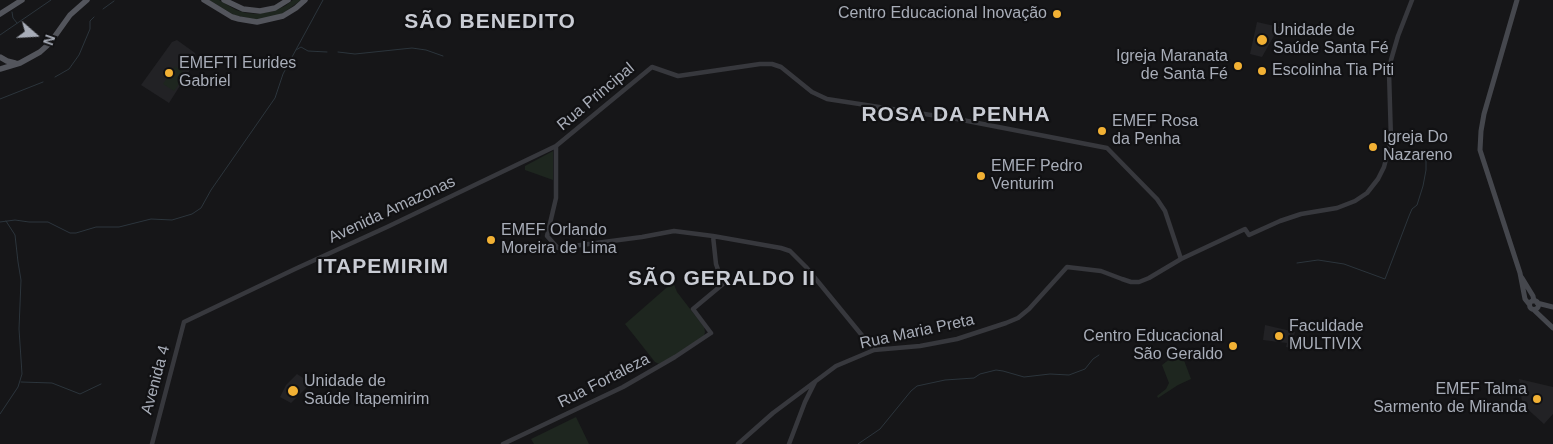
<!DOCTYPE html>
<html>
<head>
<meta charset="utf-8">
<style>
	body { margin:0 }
	#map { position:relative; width:1553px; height:444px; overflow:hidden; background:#161618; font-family:Arial,sans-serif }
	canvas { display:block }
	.north { position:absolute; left:10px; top:10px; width:50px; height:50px; -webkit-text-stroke:4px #111113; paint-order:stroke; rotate:109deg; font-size:14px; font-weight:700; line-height:20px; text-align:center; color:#a8adb8 }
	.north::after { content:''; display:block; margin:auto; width:18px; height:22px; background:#a8adb8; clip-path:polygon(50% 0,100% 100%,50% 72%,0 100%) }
</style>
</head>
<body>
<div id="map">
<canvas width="1553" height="444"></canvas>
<div class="north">N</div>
</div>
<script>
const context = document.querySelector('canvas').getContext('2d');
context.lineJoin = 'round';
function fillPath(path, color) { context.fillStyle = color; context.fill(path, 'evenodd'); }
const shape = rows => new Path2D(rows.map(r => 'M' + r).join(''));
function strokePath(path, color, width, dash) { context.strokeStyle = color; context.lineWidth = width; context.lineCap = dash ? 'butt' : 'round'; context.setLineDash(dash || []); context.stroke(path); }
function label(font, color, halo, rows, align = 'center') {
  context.font = font + ' Arial,sans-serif'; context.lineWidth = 4.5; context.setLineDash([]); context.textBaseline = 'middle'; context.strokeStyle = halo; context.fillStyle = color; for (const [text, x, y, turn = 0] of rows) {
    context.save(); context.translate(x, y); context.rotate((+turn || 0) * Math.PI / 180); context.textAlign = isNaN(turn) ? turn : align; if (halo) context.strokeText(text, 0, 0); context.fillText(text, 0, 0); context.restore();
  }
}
fillPath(shape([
	[1257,22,1279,27,1262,57,1250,54],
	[177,40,195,53,196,57,195,62,169,103,141,85,172,42],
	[1265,325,1295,332,1291,348,1286,347,1287,343,1263,340],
	[297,374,311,383,291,403,280,397,286,385],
	[1519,379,1553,387,1553,414,1544,424,1523,405,1520,392,1518,391,1520,386]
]), '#222225');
fillPath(shape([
	[209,0,219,0,236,10,246,13,257,14,274,11,285,6,293,0,301,0,282,14,258,20,234,15],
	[175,66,186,74,174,91,163,84],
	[553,151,553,180,525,170,525,166],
	[673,282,677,292,704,327,705,332,704,336,689,348,659,364,655,362,625,324],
	[1175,355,1177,358,1182,355,1191,379,1178,385,1158,398,1157,396,1166,389,1169,383,1162,365],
	[576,417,589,444,534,444,531,439]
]), '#1e261f');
strokePath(shape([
	[103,9,114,1],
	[12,12,13,18,17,23],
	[0,35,51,0],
	[296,50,301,47,308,51,327,52],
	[338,52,355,54,412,48,426,50,443,56],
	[55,77,69,69,79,55,90,29,90,21,94,17],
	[0,99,43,82],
	[0,222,15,220,29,222,48,222,70,233,76,233,96,227,119,227,151,219,172,220,192,214,201,208,211,190,275,98,283,74,292,57,323,0],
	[1297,263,1318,260,1344,264,1385,279,1409,216,1412,209,1417,205,1423,186,1426,170,1426,161,1422,149],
	[21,382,52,383,80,394,101,384],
	[0,414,18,387,22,374,19,329,21,280,18,262,15,235,6,221],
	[858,444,880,429,911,391,917,386,945,380,974,378,980,374,996,370,1003,371,1024,377,1050,374,1069,375,1085,369,1093,359,1099,355]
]), '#2c353c', 1);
strokePath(shape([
	[556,146,556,198,547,236,558,248,642,237,674,231,713,236,781,248,790,251,806,267,874,350],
	[152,444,184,322,295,269,387,227,556,146,652,67,678,76,760,64,772,64,781,67,812,92,827,99,957,119,1107,148,1157,199,1165,211,1181,259],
	[503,444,623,387,675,357,711,333,693,309,723,284,716,264,713,236],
	[738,444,773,413,836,366,874,350,920,346,957,339,1006,323,1018,318,1029,309,1067,267,1101,271,1122,279,1131,282,1139,282,1149,278,1181,259,1245,229,1249,235,1280,221,1301,214,1337,208,1355,201,1367,193,1378,179,1384,167,1391,140,1389,72,1391,60,1398,36,1412,0],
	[789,444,805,402,815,382]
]), '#37383d', 4.5);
strokePath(shape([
	[1517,0,1484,114,1481,131,1480,150,1520,273,1525,299,1529,304],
	[1522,278,1533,296,1534,301],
	'1529.5 305a4.5 4.5 0 1 1 9 0a4.5 4.5 0 1 1-9 0Z',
	[1537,303,1553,307],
	[1534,310,1553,328]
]), '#45474d', 5);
strokePath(shape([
	[204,0,232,17,239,19,257,22,283,16,296,8,305,0],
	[224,0,243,9,260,11,275,8,288,0],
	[0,14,22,0],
	[0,57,7,61,15,63],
	[0,69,20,63,40,52,50,43,70,15,87,0]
]), '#53555c', 5.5);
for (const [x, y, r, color] of [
	[1057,14,5,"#f2b134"],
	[1262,40,6,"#f2b134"],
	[1238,66,5,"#f2b134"],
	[1262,71,5,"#f2b134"],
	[169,73,5,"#f2b134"],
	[1102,131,5,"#f2b134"],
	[1373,147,5,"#f2b134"],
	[981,176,5,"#f2b134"],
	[491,240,5,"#f2b134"],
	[1279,336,5,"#f2b134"],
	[1233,346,5,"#f2b134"],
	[293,391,6,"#f2b134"],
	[1537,399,5,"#f2b134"]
]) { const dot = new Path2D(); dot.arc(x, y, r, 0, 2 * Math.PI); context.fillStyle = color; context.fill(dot); strokePath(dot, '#111113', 2); }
label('16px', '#a8adb8', '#111113', [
	["Centro Educacional Inovação",1047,14,"right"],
	["Unidade de",1273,31],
	["Saúde Santa Fé",1273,49],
	["Igreja Maranata",1228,57,"right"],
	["de Santa Fé",1228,75,"right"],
	["EMEFTI Eurides",179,64],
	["Gabriel",179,82],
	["Escolinha Tia Piti",1272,71],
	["EMEF Rosa",1112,122],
	["da Penha",1112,140],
	["Igreja Do",1383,138],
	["Nazareno",1383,156],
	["EMEF Pedro",991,167],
	["Venturim",991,185],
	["EMEF Orlando",501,231],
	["Moreira de Lima",501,249],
	["Faculdade",1289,327],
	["MULTIVIX",1289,345],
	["Centro Educacional",1223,337,"right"],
	["São Geraldo",1223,355,"right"],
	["Unidade de",304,382],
	["Saúde Itapemirim",304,400],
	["EMEF Talma",1527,390,"right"],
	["Sarmento de Miranda",1527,408,"right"]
], 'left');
label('16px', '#a8adb8', '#111113', [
	["Rua Principal",596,97,-40],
	["Avenida Amazonas",392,210,-25],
	["Rua Maria Preta",917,332,-12],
	["Avenida 4",156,380,-75],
	["Rua Fortaleza",604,381,-27]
]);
context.letterSpacing = '1px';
label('bold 21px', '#c9ccd4', '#111113', [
	["SÃO BENEDITO",490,22],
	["ROSA DA PENHA",956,115],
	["ITAPEMIRIM",383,267],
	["SÃO GERALDO II",722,279]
]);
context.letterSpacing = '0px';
</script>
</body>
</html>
